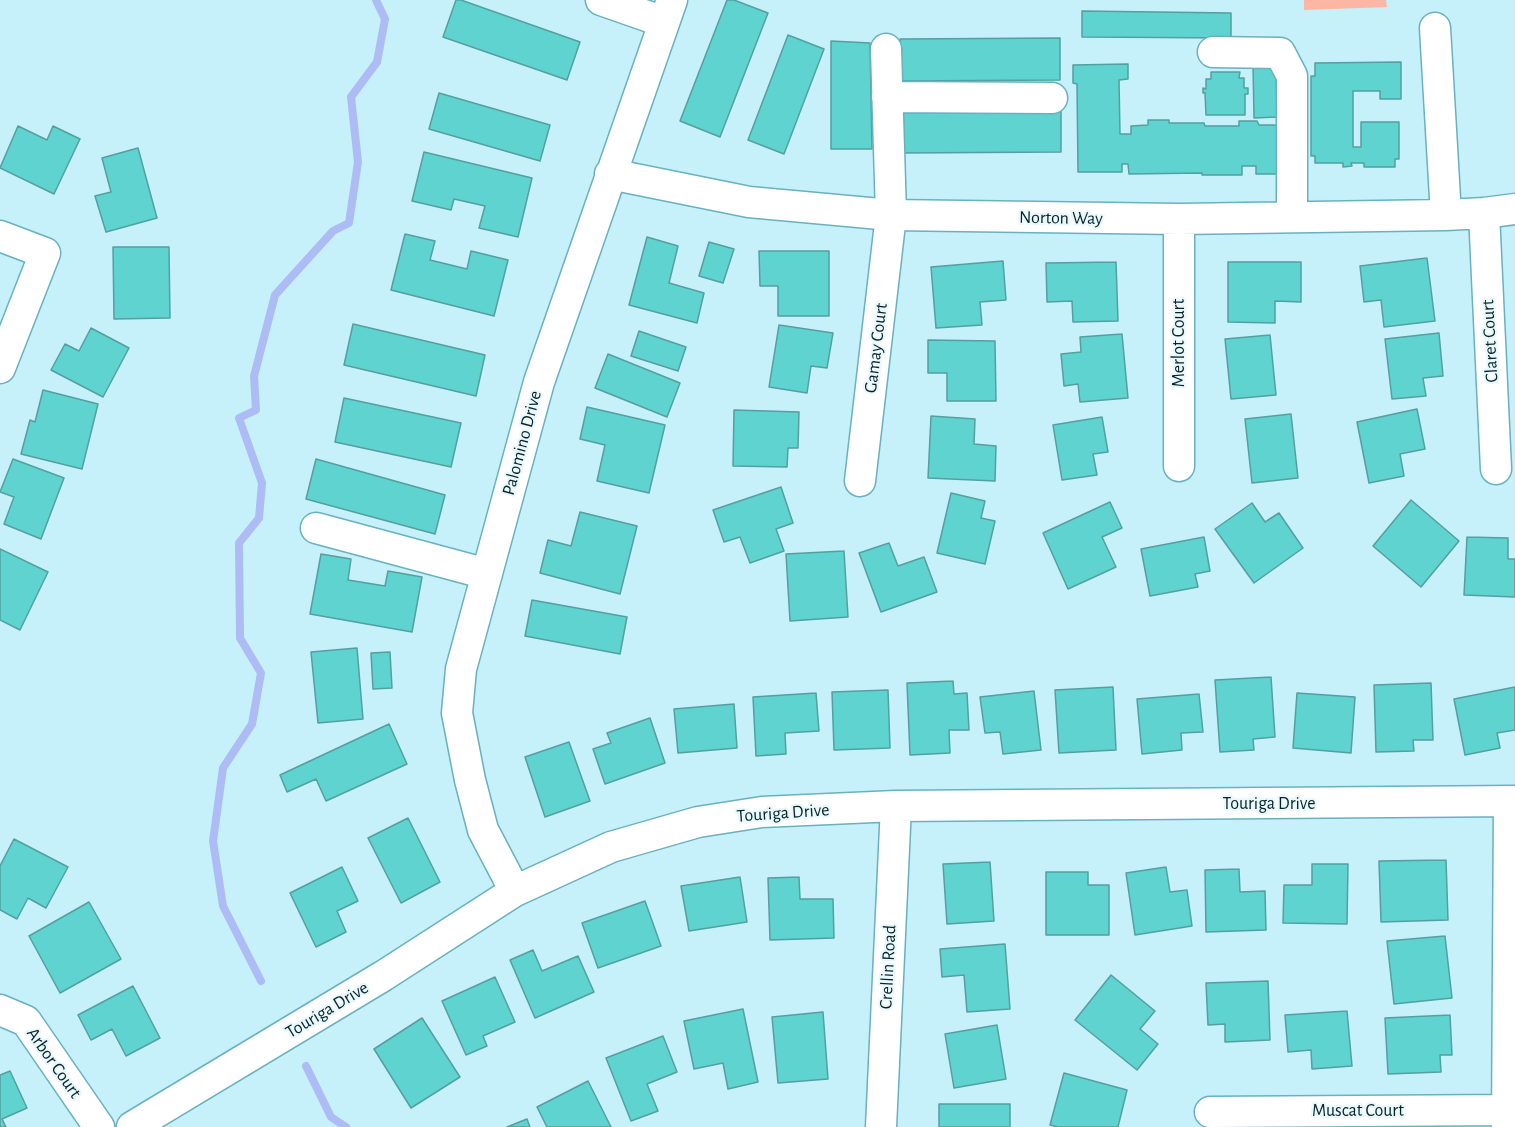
<!DOCTYPE html>
<html>
<head>
<meta charset="utf-8">
<style>
	body { margin:0 }
	canvas { display:block; background:#c6f0fa }
</style>
</head>
<body>
<canvas width="1515" height="1127"></canvas>
<script>
const context = document.querySelector('canvas').getContext('2d');
context.lineJoin = 'round';
function fillPath(path, color) { context.fillStyle = color; context.fill(path, 'evenodd'); }
const shape = rows => new Path2D(rows.map(r => 'M' + r).join(''));
function strokePath(path, color, width, dash) { context.strokeStyle = color; context.lineWidth = width; context.lineCap = dash ? 'butt' : 'round'; context.setLineDash(dash || []); context.stroke(path); }
function label(font, color, halo, rows, align = 'center') {
  context.font = font + ' "Alegreya Sans",sans-serif'; context.lineWidth = 4.5; context.setLineDash([]); context.textBaseline = 'middle'; context.strokeStyle = halo; context.fillStyle = color; for (const [text, x, y, turn = 0] of rows) {
    context.save(); context.translate(x, y); context.rotate((+turn || 0) * Math.PI / 180); context.textAlign = isNaN(turn) ? turn : align; if (halo) context.strokeText(text, 0, 0); context.fillText(text, 0, 0); context.restore();
  }
}
fillPath(shape([
	[1304,0,1386,0,1387,7,1304,10]
]), '#fdb5a4');
strokePath(shape([
	[261,981,223,906,213,841,223,768,252,724,261,673,240,638,239,543,259,518,262,483,239,418,256,410,254,376,275,295,333,231,349,223,358,162,351,97,377,62,385,19,376,0],
	[306,1066,331,1117,346,1127]
]), '#aebcf6', 8);
const building = shape([
	[456,0,461,0,580,42,567,80,443,37,456,0],
	[727,0,734,0,768,13,720,137,680,121,727,0],
	[1082,11,1231,13,1231,38,1082,37,1082,11],
	[788,35,824,49,784,154,748,140,788,35],
	[1060,38,1060,80,900,81,900,39,1060,38],
	[831,41,870,43,872,149,831,149,831,41],
	[1401,62,1401,99,1380,99,1380,91,1353,91,1353,147,1361,147,1361,122,1399,122,1399,159,1395,159,1395,167,1364,167,1364,163,1351,163,1352,166,1343,167,1343,163,1315,163,1315,156,1311,156,1311,76,1315,76,1315,63,1401,62],
	[1128,64,1128,79,1119,80,1120,134,1131,134,1131,126,1148,125,1148,120,1169,120,1169,123,1204,123,1205,126,1239,126,1239,121,1257,121,1259,125,1277,125,1281,174,1256,174,1256,166,1242,166,1242,175,1202,175,1202,173,1129,174,1128,164,1122,164,1122,172,1078,172,1077,84,1073,83,1073,65,1128,64],
	[1253,65,1276,65,1277,117,1254,118,1253,65],
	[1211,72,1240,72,1239,78,1244,78,1244,88,1248,88,1248,94,1245,94,1245,115,1206,115,1205,93,1203,93,1203,88,1206,89,1206,79,1211,79,1211,72],
	[439,93,550,125,540,161,429,129,439,93],
	[1061,110,1061,152,901,153,901,111,1061,110],
	[18,126,47,140,53,126,80,139,54,194,0,168,18,126],
	[138,148,157,218,106,232,95,196,111,192,102,158,138,148],
	[424,152,532,178,518,237,479,228,485,206,454,199,451,210,412,201,424,152],
	[405,234,435,241,430,260,467,269,471,251,508,260,494,316,391,290,405,234],
	[647,237,678,246,669,283,704,293,697,323,629,305,647,237],
	[709,242,734,249,723,283,699,276,709,242],
	[113,247,169,247,170,318,114,319,113,247],
	[759,251,829,251,829,316,778,316,778,286,760,286,759,251],
	[1427,258,1435,321,1384,327,1381,300,1364,302,1360,266,1427,258],
	[1003,261,1006,300,980,302,982,325,936,328,931,267,1003,261],
	[1116,262,1118,321,1073,322,1072,301,1047,302,1046,263,1116,262],
	[1228,262,1301,262,1301,302,1275,301,1275,323,1228,322,1228,262],
	[353,324,485,355,476,396,344,365,353,324],
	[779,325,833,333,827,368,811,366,807,393,769,387,779,325],
	[91,328,129,348,103,397,51,370,65,344,79,351,91,328],
	[639,331,686,347,678,371,631,356,639,331],
	[1439,333,1443,376,1423,378,1426,396,1392,399,1385,339,1439,333],
	[1122,334,1128,398,1080,402,1078,384,1064,386,1061,354,1081,352,1080,337,1122,334],
	[1270,335,1276,395,1231,399,1225,339,1270,335],
	[928,340,995,341,996,401,947,401,947,373,928,373,928,340],
	[608,354,680,383,667,417,595,388,608,354],
	[43,390,98,404,82,469,21,454,30,420,35,422,43,390],
	[344,398,461,423,451,467,335,442,344,398],
	[587,407,665,425,649,493,597,481,605,445,580,439,587,407],
	[1417,409,1425,449,1400,454,1404,476,1369,483,1357,422,1417,409],
	[734,410,799,412,798,448,788,448,787,467,733,466,734,410],
	[1291,414,1298,478,1252,483,1245,419,1291,414],
	[931,416,975,419,974,444,996,446,995,481,928,478,931,416],
	[1102,417,1108,452,1093,454,1097,475,1062,480,1053,425,1102,417],
	[13,459,64,478,41,539,4,524,14,497,0,492,13,459],
	[316,459,445,495,435,534,306,499,316,459],
	[781,487,793,523,776,529,784,551,750,563,740,537,724,542,713,510,781,487],
	[951,493,985,501,981,518,995,521,985,564,937,553,951,493],
	[1411,500,1459,541,1421,587,1373,546,1411,500],
	[1110,502,1122,528,1102,537,1116,567,1068,589,1043,533,1110,502],
	[1252,503,1265,522,1279,513,1303,548,1254,583,1215,529,1252,503],
	[580,512,637,526,620,594,540,573,548,540,571,546,580,512],
	[1204,537,1210,571,1195,574,1198,587,1150,596,1141,549,1204,537],
	[1467,537,1508,538,1508,559,1515,559,1515,597,1464,595,1467,537],
	[889,543,898,566,924,557,937,592,881,612,859,553,889,543],
	[0,549,48,572,20,630,0,620,0,549],
	[844,551,848,617,790,621,786,554,844,551],
	[321,554,351,559,348,580,385,586,388,571,422,577,412,632,310,614,321,554],
	[532,600,627,617,620,654,525,636,532,600],
	[357,648,363,719,318,723,311,652,357,648],
	[390,652,392,688,373,689,371,653,390,652],
	[1271,677,1275,737,1253,739,1254,750,1220,752,1215,680,1271,677],
	[953,681,954,694,967,693,969,730,949,730,950,753,910,755,907,683,953,681],
	[1431,683,1433,740,1413,740,1414,751,1376,752,1374,685,1431,683],
	[1113,687,1116,750,1059,753,1055,690,1113,687],
	[1515,687,1515,730,1497,733,1500,748,1465,755,1454,699,1515,687],
	[888,690,890,748,834,750,832,692,888,690],
	[1034,691,1041,750,1003,754,1000,732,985,733,980,697,1034,691],
	[816,693,819,731,785,733,786,754,756,756,753,697,816,693],
	[1297,693,1355,697,1351,753,1293,748,1297,693],
	[1199,694,1203,732,1181,733,1182,750,1142,754,1137,699,1199,694],
	[734,704,737,748,678,753,674,709,734,704],
	[650,718,665,763,605,784,593,749,611,743,607,733,650,718],
	[389,724,407,764,326,801,316,779,287,792,280,775,389,724],
	[569,742,590,801,545,817,525,757,569,742],
	[408,818,440,882,401,903,368,838,408,818],
	[14,839,68,867,46,908,28,898,17,919,0,910,0,866,14,839],
	[1446,860,1448,920,1381,922,1379,861,1446,860],
	[990,862,994,921,947,924,943,864,990,862],
	[1312,864,1348,864,1347,924,1283,923,1284,885,1312,885,1312,864],
	[342,867,358,901,337,911,346,932,316,947,290,893,342,867],
	[1166,867,1170,892,1187,890,1192,926,1135,935,1126,873,1166,867],
	[1239,869,1240,892,1265,891,1266,930,1206,932,1205,870,1239,869],
	[1046,872,1088,872,1088,885,1109,885,1109,935,1046,935,1046,872],
	[740,877,747,922,689,931,681,886,740,877],
	[799,877,800,899,833,899,834,938,770,940,768,878,799,877],
	[645,901,661,946,598,968,582,923,645,901],
	[89,902,121,959,60,993,29,936,89,902],
	[1445,936,1452,998,1394,1004,1387,941,1445,936],
	[1005,944,1010,1009,967,1012,964,975,942,977,940,949,1005,944],
	[533,950,542,971,578,956,594,992,535,1018,510,960,533,950],
	[1111,975,1155,1011,1140,1029,1158,1044,1137,1070,1075,1020,1111,975],
	[495,977,515,1022,483,1036,487,1046,466,1055,442,1001,495,977],
	[1268,981,1270,1040,1225,1042,1225,1024,1208,1025,1206,983,1268,981],
	[133,986,160,1038,126,1056,112,1029,91,1040,78,1015,133,986],
	[743,1009,758,1082,728,1089,723,1063,694,1069,684,1021,743,1009],
	[1347,1011,1352,1066,1312,1069,1311,1050,1288,1052,1285,1015,1347,1011],
	[823,1012,828,1079,778,1083,772,1017,823,1012],
	[1450,1015,1452,1055,1440,1055,1441,1072,1388,1074,1385,1018,1450,1015],
	[422,1018,460,1077,411,1108,374,1049,422,1018],
	[997,1025,1006,1079,954,1088,945,1034,997,1025],
	[663,1036,677,1072,647,1084,658,1111,631,1121,606,1058,663,1036],
	[10,1071,27,1108,2,1119,6,1127,0,1127,0,1075,10,1071],
	[1064,1073,1127,1090,1118,1127,1058,1127,1050,1125,1064,1073],
	[588,1081,611,1127,547,1127,537,1107,588,1081],
	[939,1104,1010,1104,1010,1127,939,1127,939,1104],
	[527,1119,530,1127,507,1127,527,1119]
]);
fillPath(building, '#5ed3d0');
strokePath(building, '#54a09e', 1.5);
const minor = shape([
	[601,0,664,22],
	[1435,28,1446,215],
	[1213,52,1280,53,1292,76,1292,217],
	[887,97,1052,98],
	[610,174,749,202,891,215,1179,219,1446,215,1484,213,1515,209],
	[1484,213,1496,469],
	[0,236,45,253,0,368],
	[1179,466,1179,219],
	[860,481,891,215,886,49],
	[316,528,487,574],
	[515,891,483,830,470,780,457,713,461,669,539,382,672,0],
	[0,1010,26,1021,99,1127],
	[1210,1112,1506,1110],
	[132,1127,383,976,515,891,611,847,698,822,762,812,896,806,1515,801],
	[881,1127,896,806],
	[1507,1127,1509,802]
]);
strokePath(minor, '#69b1c0', 33);
strokePath(minor, '#fff', 30);
label('18px', '#05242a', '#eaf8fb', [
	["Norton Way",1061,218,1],
	["Claret Court",1490,341,-93],
	["Merlot Court",1179,343,-90],
	["Gamay Court",876,348,-83],
	["Palomino Drive",522,443,-75],
	["Touriga Drive",1269,804],
	["Touriga Drive",783,813,-4],
	["Crellin Road",888,967,-87],
	["Touriga Drive",327,1010,-31],
	["Arbor Court",54,1063,55],
	["Muscat Court",1358,1111]
]);
</script>
</body>
</html>
